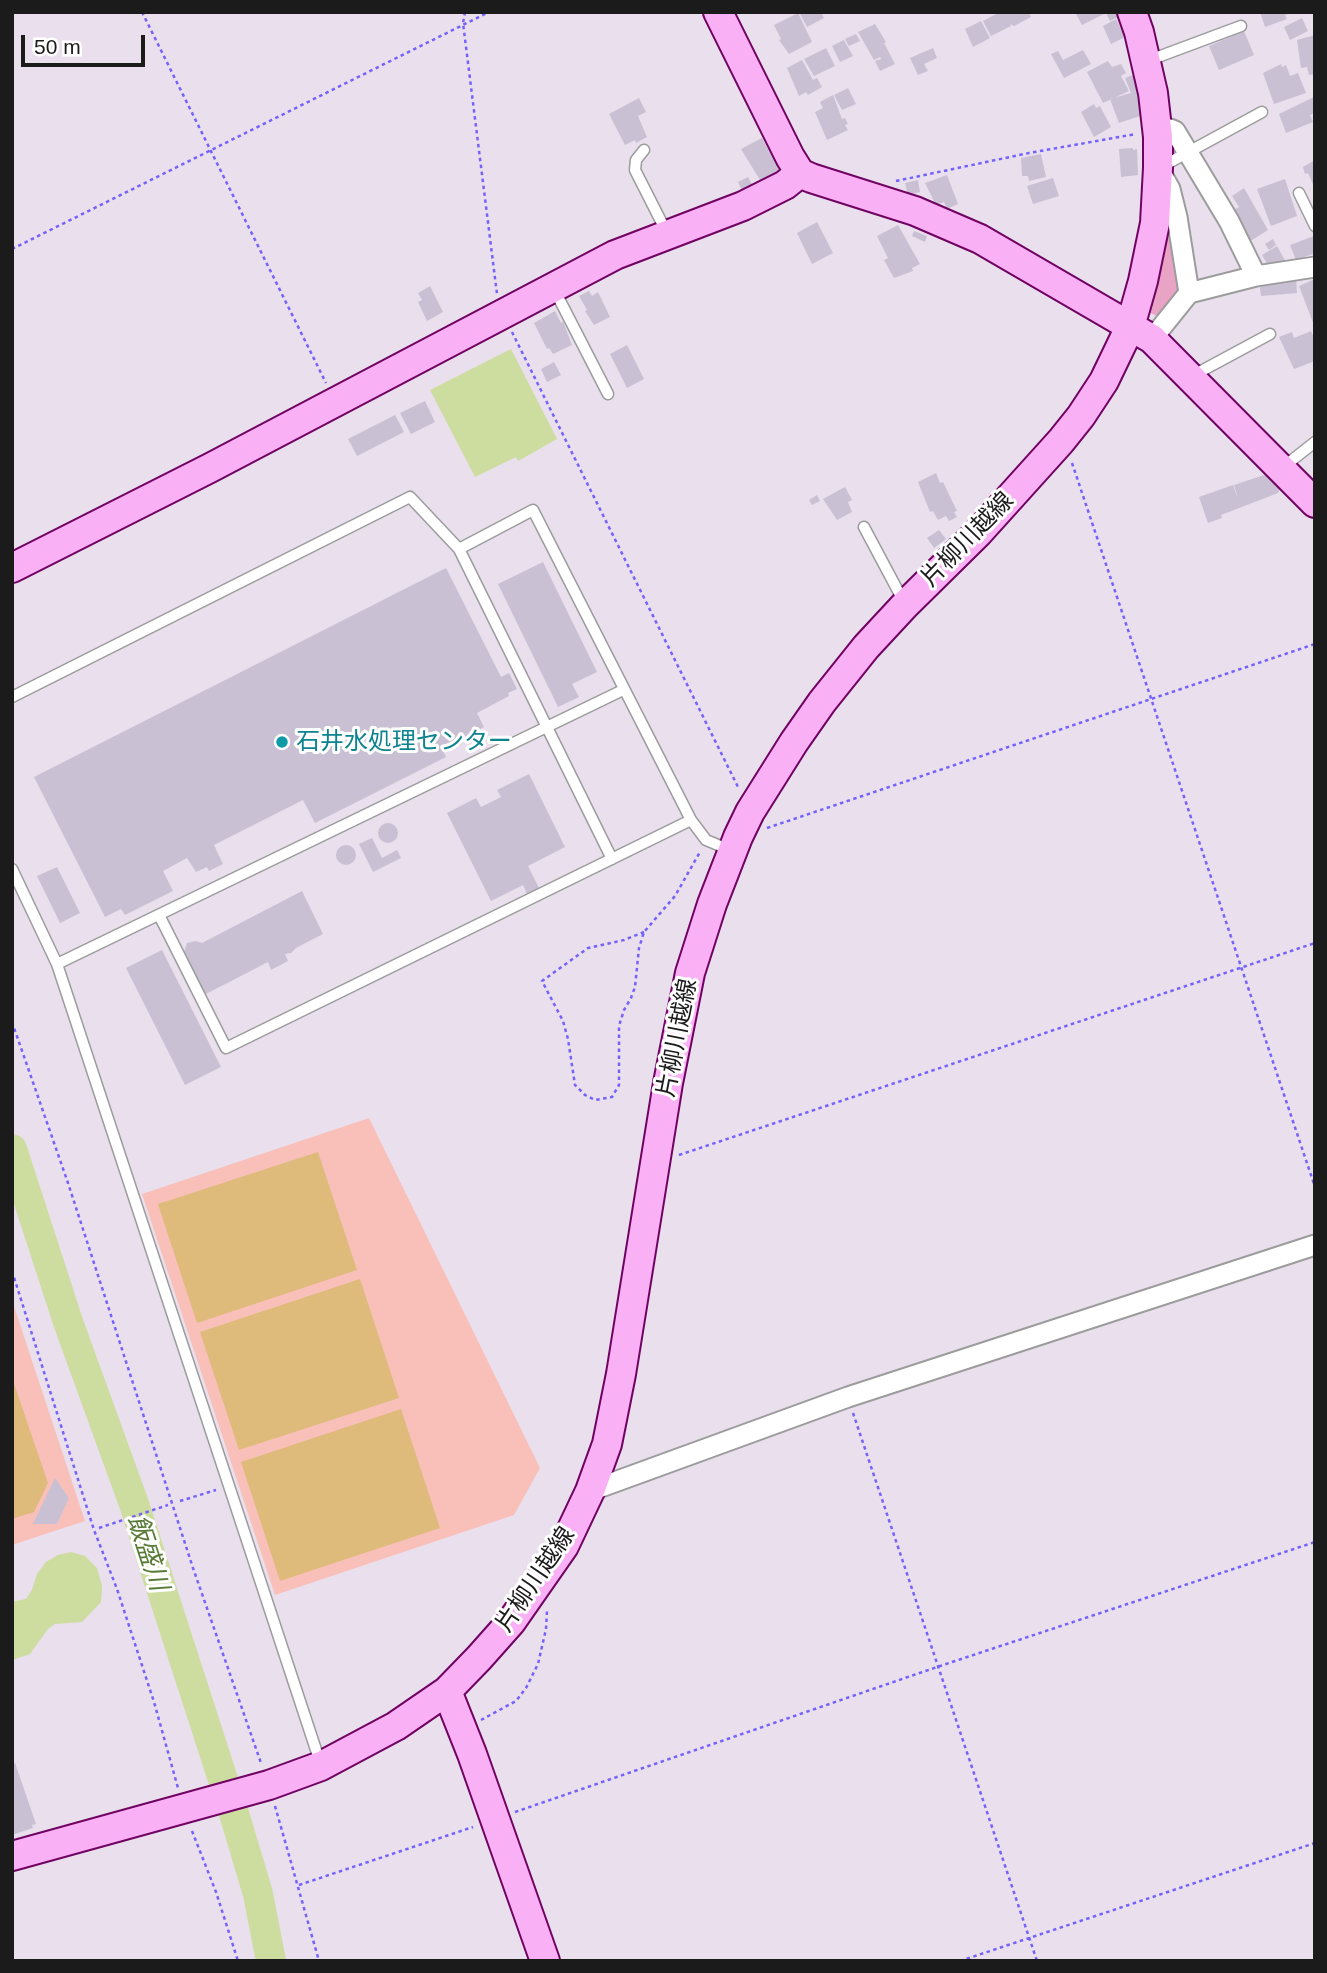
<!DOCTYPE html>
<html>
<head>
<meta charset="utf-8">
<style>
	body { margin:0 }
	#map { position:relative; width:1327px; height:1973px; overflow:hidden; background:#e9dfed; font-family:Arial,sans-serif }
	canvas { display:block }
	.frame { position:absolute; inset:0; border:14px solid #1b1b1b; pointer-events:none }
	.scale { position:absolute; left:21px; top:35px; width:124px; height:32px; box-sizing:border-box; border:4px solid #1b1b1b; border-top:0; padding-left:9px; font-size:21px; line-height:24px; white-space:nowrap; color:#1b1b1b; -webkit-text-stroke:5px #fff; paint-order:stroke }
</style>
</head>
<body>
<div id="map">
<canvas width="1327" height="1973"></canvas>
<div class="frame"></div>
<div class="scale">50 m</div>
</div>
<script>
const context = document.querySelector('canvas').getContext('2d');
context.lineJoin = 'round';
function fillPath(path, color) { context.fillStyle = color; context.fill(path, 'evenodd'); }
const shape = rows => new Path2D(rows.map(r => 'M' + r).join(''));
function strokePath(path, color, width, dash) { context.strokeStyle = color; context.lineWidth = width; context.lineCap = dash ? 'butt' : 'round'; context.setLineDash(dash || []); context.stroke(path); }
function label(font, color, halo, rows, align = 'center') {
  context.font = font + ' Arial,"Noto Sans JP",sans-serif'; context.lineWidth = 6; context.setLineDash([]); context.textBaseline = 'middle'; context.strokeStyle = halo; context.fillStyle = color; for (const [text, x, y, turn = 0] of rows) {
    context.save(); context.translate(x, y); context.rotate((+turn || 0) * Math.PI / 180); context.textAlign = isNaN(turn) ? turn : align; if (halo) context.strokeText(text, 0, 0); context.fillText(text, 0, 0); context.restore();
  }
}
fillPath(shape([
	[1170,211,1182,293,1164,314,1157,316,1146,311]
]), '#e9a3c4');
fillPath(shape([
	[369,1118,540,1468,514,1515,275,1595,142,1194],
	[12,1300,85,1521,12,1545]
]), '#f9c0ba');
fillPath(shape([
	[318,1152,357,1270,197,1323,158,1204],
	[360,1279,399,1398,239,1450,200,1332],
	[12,1378,48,1483,34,1512,12,1519],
	[401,1409,440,1528,280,1581,241,1462]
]), '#deba7b');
fillPath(shape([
	[511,349,557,439,518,461,516,457,475,477,430,390],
	[71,1552,85,1556,97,1568,102,1586,101,1602,82,1622,55,1624,48,1629,30,1654,12,1660,12,1602,26,1599,32,1590,37,1574,46,1562,58,1555]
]), '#cddc9f');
strokePath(shape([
	[12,1149,68,1322,134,1504,236,1820,258,1894,271,1961]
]), '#cddc9f', 30);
fillPath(shape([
	[799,12,821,12,824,18,807,27],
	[1000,12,1029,12,1031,17,1014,26,1010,24,1011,26,991,36,983,21],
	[1075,12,1116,12,1118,17,1110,21,1106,13,1082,25],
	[1260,12,1291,12,1291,13,1285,15,1287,19,1265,27],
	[798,13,812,42,789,54,779,40,781,39,774,25],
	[1302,18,1308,31,1290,40,1284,27],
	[1116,19,1125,37,1111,44,1103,26],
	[981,21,990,38,973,47,965,29],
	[875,24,886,42,884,43,895,64,880,71,875,61,881,59,880,57,874,60,858,32],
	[1244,31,1254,55,1219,70,1209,46],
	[856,34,860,41,849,46,845,39],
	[1315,35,1315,74,1309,75,1307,67,1301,68,1297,40],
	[844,40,853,56,840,62,832,46],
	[826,48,835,66,814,76,804,59],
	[933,48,937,58,924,64,928,71,918,75,910,58],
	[1083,50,1091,64,1064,78,1051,54,1058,51,1063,60],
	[802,60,813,80,817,78,822,87,808,95,806,92,799,96,787,68],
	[1108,61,1112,67,1121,64,1126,73,1121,76,1129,91,1103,103,1087,72],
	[1281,64,1282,67,1286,65,1290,76,1298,73,1306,93,1274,104,1263,73],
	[1133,75,1140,95,1138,96,1143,115,1119,123,1110,99,1131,93,1125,78],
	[848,88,856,104,842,110,834,95],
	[833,95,842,119,845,118,848,124,845,125,848,130,827,140,815,112,823,108,820,102],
	[1314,97,1315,113,1310,115,1313,122,1286,133,1279,114],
	[639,98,646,112,638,116,647,137,636,143,635,140,625,145,609,114],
	[1094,104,1096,108,1100,106,1111,127,1094,137,1081,112],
	[762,138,779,170,760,180,741,149],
	[1133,148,1133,150,1137,149,1138,175,1121,177,1119,149],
	[1041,154,1046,177,1029,181,1028,176,1022,176,1021,158],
	[1315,160,1315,189,1308,173,1305,174,1303,167],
	[947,175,958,204,947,209,944,202,936,205,925,183],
	[748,177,754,188,743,193,738,182],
	[1053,178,1059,196,1033,204,1027,186],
	[1285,179,1297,216,1271,226,1257,189],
	[918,180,920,192,908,195,905,183],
	[1244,188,1268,230,1249,242,1231,212,1239,207,1232,196],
	[817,222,833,253,812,264,797,233],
	[898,225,920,264,912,268,913,271,894,278,884,260,888,258,877,236],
	[914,231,927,236,925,242,912,236],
	[1314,236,1315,253,1296,260,1290,245],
	[1273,239,1276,245,1269,250,1265,244],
	[1277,246,1287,264,1269,267,1262,255],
	[1296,277,1297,293,1261,296,1259,280],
	[1315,279,1315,328,1299,286],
	[430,286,443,312,427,321,418,302,422,300,418,293],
	[589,291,592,296,598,292,610,317,594,325,585,311,587,310,579,296],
	[555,311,561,323,563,321,572,345,553,354,549,348,547,349,534,323],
	[1311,331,1315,340,1315,361,1294,369,1279,337,1292,332,1294,338],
	[627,345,644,379,627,388,610,354],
	[554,362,561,375,547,382,541,369],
	[425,401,435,422,411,434,400,413],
	[395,415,404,432,357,456,348,439],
	[936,473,940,483,943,482,957,511,954,512,957,517,949,521,946,516,938,520,933,511,930,512,918,482],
	[1270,473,1281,485,1278,493,1221,515,1222,518,1208,523,1199,497,1233,485,1238,499,1234,485],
	[845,487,852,500,848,502,852,512,837,520,823,499],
	[817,495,820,501,812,505,809,500],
	[939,530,946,539,934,548,927,538],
	[543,562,597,672,572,684,579,697,558,707,498,584],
	[446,568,501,677,509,673,517,689,508,693,509,696,477,713,484,727,460,740,462,744,444,753,446,757,315,823,303,800,214,845,223,864,209,871,207,867,196,872,187,858,163,871,173,891,125,915,121,909,105,917,34,777],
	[529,774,565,847,528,866,540,890,528,896,523,885,491,901,447,813,476,798,481,807,501,797,497,790],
	'378 833a10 10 0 1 1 20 0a10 10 0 1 1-20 0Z',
	[372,838,382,858,397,850,401,858,373,872,359,844],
	'336 855a10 10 0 1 1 20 0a10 10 0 1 1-20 0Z',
	[57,867,80,913,60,923,37,876],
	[302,891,323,934,296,948,291,953,285,954,288,961,271,970,268,962,204,995,184,952,187,943,196,941,202,943],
	[162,950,221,1067,185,1085,126,968],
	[55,1478,69,1498,57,1524,33,1524],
	[15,1763,36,1824,32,1825,33,1828,12,1835,12,1764]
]), '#c9c0d3');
const lane = shape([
	[1147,61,1241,26],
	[644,150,636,160,635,170,667,233],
	[1161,167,1262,112],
	[1299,193,1315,226],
	[554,289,608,394],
	[1192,376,1270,334],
	[1282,468,1315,442],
	[864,527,905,604],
	[459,549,612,859],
	[12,697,410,497,459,549,533,510,691,820,706,840,730,850],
	[12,869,57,964],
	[159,915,226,1048,691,820],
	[321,1765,57,964,623,690]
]);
const street = shape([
	[1157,129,1170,129,1175,131,1229,221,1256,276],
	[1159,169,1170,189,1177,217,1189,293],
	[1152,339,1189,293,1256,276,1315,267],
	[590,1491,848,1397,1315,1245]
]);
const secondary = shape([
	[718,12,790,157,800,173,811,178,915,211,980,239,1152,339,1315,503],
	[12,568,210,468,615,255,743,206,785,185,800,173],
	[447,1691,472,1754,545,1961],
	[12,1856,269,1785,321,1766,396,1726,447,1691,479,1658,511,1622,564,1546,590,1491,607,1444,621,1374,668,1083,690,973,712,904,738,837,750,812,794,742,822,702,866,647,905,605,978,533,1061,441,1081,416,1104,381,1130,327,1143,281,1155,223,1158,168,1158,137,1153,93,1139,32,1132,12]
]);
strokePath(lane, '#9c9c9c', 13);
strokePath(street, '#9c9c9c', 23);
strokePath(secondary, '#700362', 32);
strokePath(shape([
	[142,12,326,383],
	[465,12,463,23,497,294],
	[896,181,1029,153,1136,134],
	[12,249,489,12],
	[512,332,738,787],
	[1072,463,1315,1187],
	[767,828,1315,644],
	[644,932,624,940,588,948,542,981,563,1021,568,1039,575,1085,585,1095,595,1100,612,1097,619,1085,619,1026,624,1010,631,998,635,987,639,948,644,932,675,896,700,852],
	[12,1022,68,1183,193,1568,261,1763],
	[679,1155,1315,943],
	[12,1271,94,1530,117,1589,154,1702,178,1788],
	[853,1413,1037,1961],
	[180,1501,216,1490],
	[99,1528,168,1505],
	[481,1720,516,1701,526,1688,538,1664,546,1629,547,1611],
	[275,1806,319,1961],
	[515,1812,937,1667,1315,1542],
	[192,1831,216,1892,238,1961],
	[299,1885,473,1827],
	[960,1961,1315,1843]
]), '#7562fb', 2.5, [3.5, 3.5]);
strokePath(lane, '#fff', 10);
strokePath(street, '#fff', 19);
strokePath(secondary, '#fab0f4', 28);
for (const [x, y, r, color] of [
	[282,742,7,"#0f9aa8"]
]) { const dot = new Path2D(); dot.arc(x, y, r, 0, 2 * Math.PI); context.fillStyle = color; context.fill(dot); strokePath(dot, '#fff', 2.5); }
label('24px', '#1b1b1b', '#fff', [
	["片柳川越線",968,540,-46],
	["片柳川越線",678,1038,-79],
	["片柳川越線",536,1580,-56]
]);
label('24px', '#0d838f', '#fff', [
	["石井水処理センター",296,742]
], 'left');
label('italic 26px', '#587c37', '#fff', [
	["飯盛川",147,1553,72]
]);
</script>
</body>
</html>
